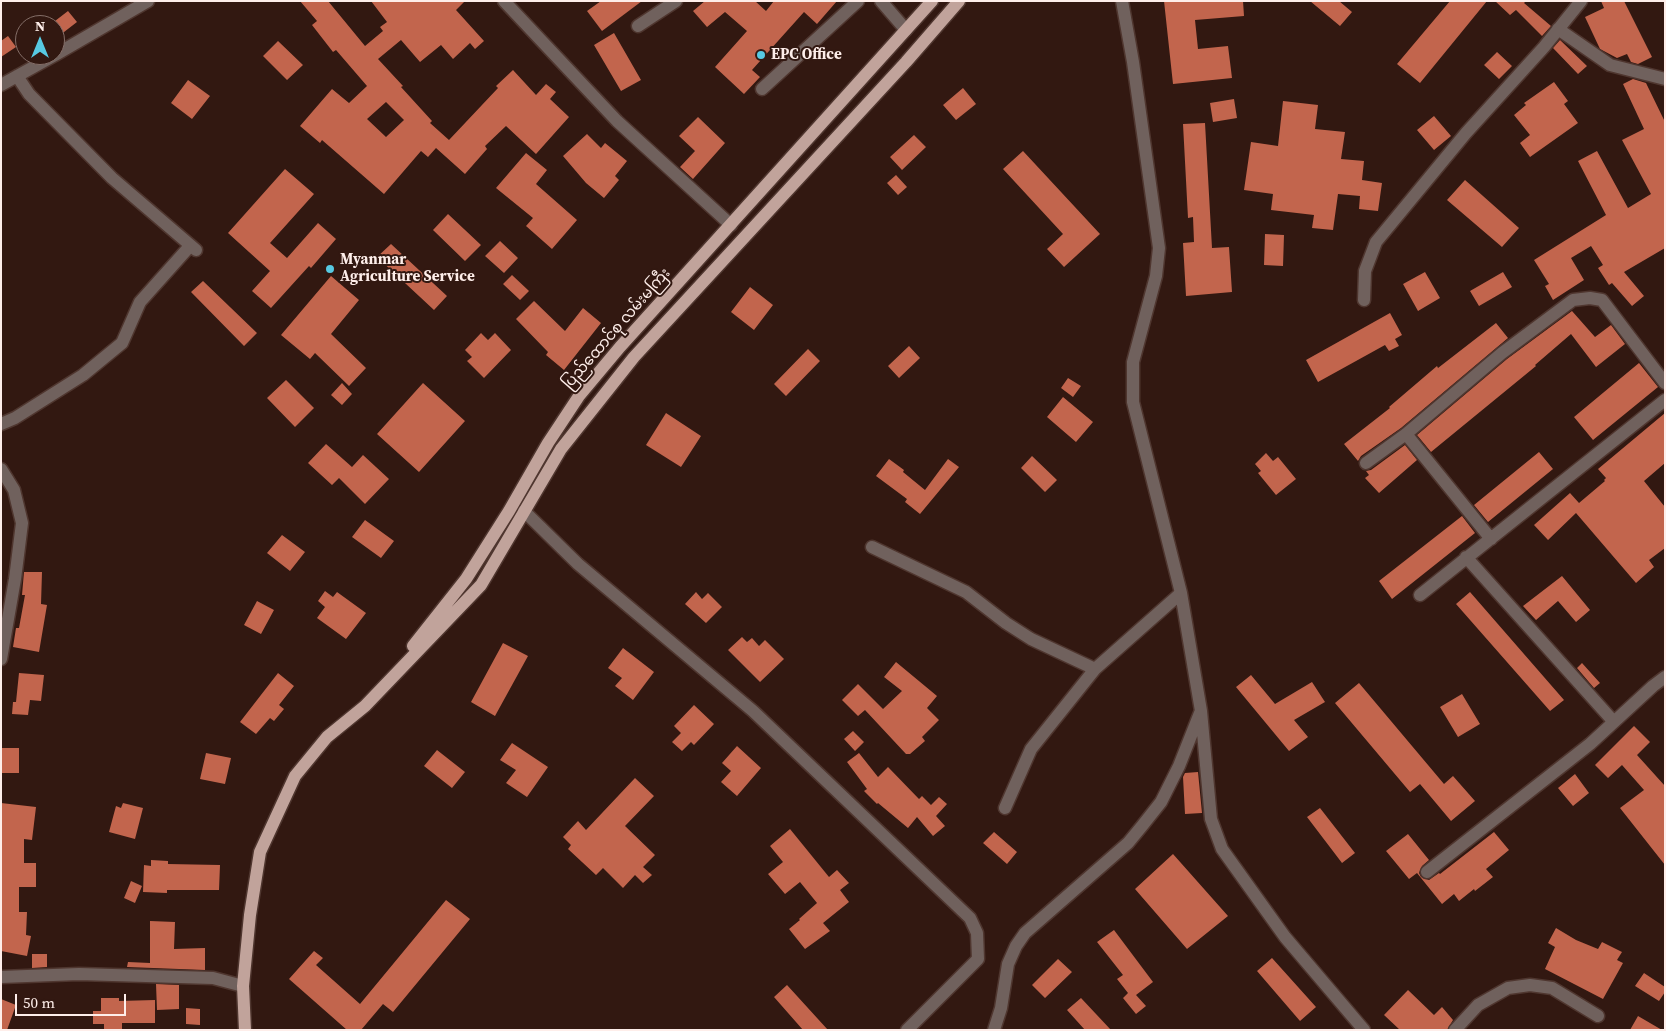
<!DOCTYPE html>
<html>
<head>
<meta charset="utf-8">
<style>
	body { margin:0 }
	#map { position:relative; width:1666px; height:1031px; overflow:hidden; background:#321811; font-family:"Source Serif 4",serif }
	canvas { display:block }
	.frame { position:absolute; inset:0; border:2px solid #feeeea; pointer-events:none }
	.north { position:absolute; left:15px; top:15px; width:50px; height:50px; box-sizing:border-box; background:#321811; border:1px solid #846e68; border-radius:50%; rotate:0deg; font-size:14px; font-weight:700; line-height:20px; text-align:center; color:#feeeea }
	.north::after { content:''; display:block; margin:auto; width:18px; height:22px; background:#57c9e2; clip-path:polygon(50% 0,100% 100%,50% 72%,0 100%) }
	.scale { position:absolute; left:15px; top:994px; width:111px; height:22px; box-sizing:border-box; border:2px solid #feeeea; border-top:0; padding-left:6px; font-size:15px; line-height:18px; white-space:nowrap; color:#feeeea; -webkit-text-stroke:4px #321811; paint-order:stroke }
</style>
</head>
<body>
<div id="map">
<canvas width="1666" height="1031"></canvas>
<div class="frame"></div>
<div class="north">N</div>
<div class="scale">50 m</div>
</div>
<script>
const context = document.querySelector('canvas').getContext('2d');
context.lineJoin = 'round';
function fillPath(path, color) { context.fillStyle = color; context.fill(path, 'evenodd'); }
const shape = rows => new Path2D(rows.map(r => 'M' + r).join(''));
function strokePath(path, color, width, dash) { context.strokeStyle = color; context.lineWidth = width; context.lineCap = dash ? 'butt' : 'round'; context.setLineDash(dash || []); context.stroke(path); }
function label(font, color, halo, rows, align = 'center') {
  context.font = font + ' "Source Serif 4","Noto Sans Myanmar",serif'; context.lineWidth = 4; context.setLineDash([]); context.textBaseline = 'middle'; context.strokeStyle = halo; context.fillStyle = color; for (const [text, x, y, turn = 0] of rows) {
    context.save(); context.translate(x, y); context.rotate((+turn || 0) * Math.PI / 180); context.textAlign = isNaN(turn) ? turn : align; if (halo) context.strokeText(text, 0, 0); context.fillText(text, 0, 0); context.restore();
  }
}
fillPath(shape([
	[300,1,328,1,365,46,383,31,380,27,387,22,371,1,465,1,456,10,484,41,475,49,470,43,453,59,441,45,420,62,401,40,378,59,403,86,401,87,432,121,430,123,449,140,498,88,496,86,513,70,536,95,546,84,556,92,550,99,569,117,536,154,506,126,485,146,487,149,465,174,436,148,428,157,421,151,384,194,322,140,320,143,300,126,332,89,349,103,367,86,336,50,333,52,312,25,317,21],
	[386,102,404,120,386,137,367,119],
	[601,1,642,1,602,31,587,11],
	[705,1,755,1,766,11,774,1,837,1,817,24,804,12,752,70,760,77,744,94,715,67,747,31,725,12,707,27,693,11],
	[1164,1,1243,1,1244,16,1195,20,1198,49,1228,46,1232,78,1173,84],
	[1310,1,1339,1,1352,12,1340,26],
	[1450,1,1487,1,1420,83,1397,64],
	[1495,1,1526,1,1524,3,1551,26,1542,36,1516,10,1510,15],
	[1601,1,1624,1,1652,57,1638,64,1631,62,1627,54,1617,58,1600,49,1585,17,1604,8],
	[68,11,77,22,55,39,55,21],
	[614,33,641,80,621,91,594,45],
	[8,36,16,47,1,57,1,41],
	[1560,40,1587,66,1578,74,1553,48],
	[278,41,303,65,287,80,263,56],
	[1497,52,1512,66,1499,79,1484,65],
	[1633,79,1646,83,1665,122,1665,248,1624,272,1644,296,1632,306,1612,283,1609,285,1598,268,1603,265,1591,246,1571,258,1584,280,1553,300,1545,286,1549,284,1534,260,1606,215,1578,161,1597,151,1628,208,1651,194,1622,140,1644,129,1623,84],
	[188,80,210,96,192,119,171,103],
	[1554,82,1568,101,1564,104,1578,123,1530,157,1520,143,1530,135,1514,115,1526,105,1524,103],
	[963,88,976,104,956,120,943,105],
	[1234,99,1237,118,1213,122,1210,103],
	[1283,101,1318,105,1315,129,1345,132,1341,159,1364,161,1362,180,1382,183,1378,211,1359,209,1360,196,1338,194,1333,230,1312,228,1314,215,1271,210,1273,194,1244,190,1251,142,1278,146],
	[1434,116,1451,136,1434,150,1417,130],
	[698,117,725,143,693,179,680,167,695,151,679,136],
	[1205,123,1212,248,1229,247,1232,292,1186,296,1183,243,1194,242,1193,217,1188,218,1183,124],
	[587,134,601,148,605,143,627,161,615,176,619,180,604,198,586,183,563,156],
	[914,135,926,147,902,170,890,157],
	[1023,151,1100,234,1064,267,1047,249,1063,234,1003,169],
	[526,153,547,170,536,184,577,220,552,249,526,226,533,218,496,188],
	[285,169,314,194,270,243,287,258,318,223,336,239,311,268,309,266,271,308,252,291,270,271,228,233],
	[896,175,907,187,898,195,887,183],
	[1465,180,1519,228,1502,247,1447,200],
	[448,214,481,245,465,261,433,230],
	[1265,234,1284,235,1283,266,1264,265],
	[500,241,518,258,504,273,485,256],
	[391,244,447,296,434,310,377,257],
	[1425,272,1440,298,1418,311,1403,284],
	[1503,272,1512,287,1479,306,1470,291],
	[512,275,529,291,520,300,503,284],
	[331,276,359,300,331,334,366,368,349,386,315,353,310,359,281,335],
	[203,281,257,333,244,346,191,292],
	[750,287,773,305,754,330,731,312],
	[534,301,565,331,583,308,601,323,564,370,546,355,548,352,516,319],
	[1572,311,1595,337,1611,325,1625,344,1596,367,1571,334,1535,365,1536,366,1431,452,1417,435,1507,359],
	[1390,313,1402,335,1395,339,1399,346,1389,351,1385,345,1318,382,1306,360],
	[1496,323,1508,338,1401,428,1361,456,1358,461,1344,444,1390,408,1389,407,1437,366,1438,368],
	[481,333,488,340,495,333,511,350,484,378,467,361,472,357,465,350],
	[909,346,920,358,899,378,888,366],
	[808,349,820,361,786,396,774,384],
	[1639,363,1658,387,1593,440,1574,417],
	[1068,378,1081,386,1073,397,1061,388],
	[286,380,314,408,295,427,267,398],
	[342,383,352,394,342,405,331,395],
	[423,383,465,421,419,472,377,434],
	[1063,397,1093,422,1076,442,1047,417],
	[666,413,701,436,681,467,646,445],
	[1665,413,1665,463,1644,481,1665,507,1665,548,1649,560,1654,567,1636,583,1576,513,1548,540,1534,525,1570,493,1579,503,1605,481,1604,480,1606,478,1598,469],
	[326,444,352,467,363,455,389,479,365,504,339,478,332,485,308,463],
	[1405,445,1417,460,1379,493,1365,478,1369,475,1366,471,1371,470],
	[1539,452,1553,469,1488,522,1474,505],
	[1266,453,1273,461,1278,457,1296,479,1276,495,1258,473,1261,471,1255,464],
	[1032,456,1057,480,1045,492,1021,468],
	[889,459,904,470,903,472,925,490,948,459,959,467,920,514,905,502,907,499,876,476],
	[1462,516,1475,533,1392,599,1379,581],
	[365,520,394,541,381,558,352,537],
	[282,535,305,552,290,571,267,553],
	[24,572,42,572,41,604,47,605,39,652,13,647,16,628,19,628,25,595,22,595],
	[1562,576,1590,610,1576,622,1558,601,1536,620,1523,606],
	[325,591,333,597,337,592,366,613,346,639,317,618,325,607,318,601],
	[696,592,702,599,708,593,722,607,706,623,685,604],
	[1470,592,1564,700,1550,711,1456,604],
	[257,601,274,610,261,634,244,625],
	[742,637,747,642,752,638,759,646,765,640,784,659,760,682,728,650],
	[503,643,528,656,495,716,471,702],
	[623,648,654,672,633,700,615,686,622,678,608,668],
	[896,662,937,696,927,708,939,720,922,737,925,741,910,754,906,754,865,710,858,716,842,700,858,684,883,709,902,691,884,677],
	[1582,663,1600,683,1594,688,1577,668],
	[19,673,44,675,41,701,30,700,28,715,12,714,13,702,16,702],
	[278,673,294,686,279,705,284,709,274,721,270,718,256,734,240,722],
	[1251,675,1275,704,1312,682,1325,702,1294,720,1308,737,1289,751,1236,687],
	[1359,683,1444,784,1453,776,1475,801,1451,821,1420,784,1410,792,1335,703],
	[1462,694,1480,724,1458,737,1440,707],
	[694,705,714,724,694,745,691,742,682,751,672,742,681,733,674,726],
	[1634,726,1650,742,1637,755,1665,786,1665,865,1620,808,1644,790,1622,765,1608,778,1595,765],
	[853,731,864,742,855,751,844,739],
	[512,743,548,767,527,797,506,783,516,770,500,760],
	[737,746,761,768,737,796,721,782,731,771,722,763],
	[1,748,19,748,19,773,1,773],
	[437,750,465,772,452,788,424,766],
	[206,753,231,758,225,784,200,779],
	[859,753,878,777,888,767,919,799,922,796,931,805,939,797,947,804,936,816,945,826,933,836,917,817,908,828,878,803,877,804,864,791,867,789,847,762],
	[1198,772,1202,813,1185,814,1183,777,1185,773],
	[1575,774,1589,793,1573,806,1558,788],
	[635,778,654,796,625,826,655,855,643,867,652,875,643,883,635,875,623,888,603,868,596,875,568,849,571,845,563,837,578,821,586,830],
	[1,803,36,807,32,840,24,839,24,863,36,863,36,887,19,887,19,912,27,912,26,935,31,936,27,956,1,951],
	[123,803,143,808,135,839,109,832,116,806,121,808],
	[1320,808,1355,853,1342,863,1307,817],
	[790,829,829,877,837,870,849,883,840,890,849,902,823,923,830,931,805,949,789,929,800,920,799,919,817,903,800,882,785,894,768,874,783,862,770,846],
	[994,832,1017,852,1007,864,983,843],
	[1494,832,1509,850,1486,869,1493,877,1475,891,1474,889,1459,901,1454,894,1442,904,1417,873,1409,879,1386,851,1408,834,1429,860,1422,866,1419,873,1421,877,1429,880,1439,873,1440,874],
	[1173,854,1228,916,1187,949,1135,889],
	[151,860,168,861,168,864,220,865,219,890,167,890,167,893,143,892,144,865,151,866],
	[131,881,142,886,135,903,124,898],
	[446,900,470,919,393,1012,383,1004,361,1030,347,1030,289,979,314,951,323,958,316,965,360,1004],
	[150,921,175,922,174,949,205,948,205,970,127,967,128,962,150,963],
	[1556,928,1576,940,1598,949,1602,942,1622,952,1617,960,1623,963,1603,999,1545,969,1555,947,1548,943],
	[1114,930,1153,982,1136,995,1146,1006,1136,1014,1123,998,1128,993,1117,979,1123,975,1097,942],
	[32,954,47,954,47,967,32,968],
	[1272,958,1316,1007,1300,1021,1257,971],
	[1058,959,1072,972,1045,998,1032,985],
	[1644,973,1665,987,1665,992,1659,1001,1635,986],
	[156,984,179,985,179,1009,157,1010],
	[787,985,828,1030,803,1030,774,997],
	[1408,990,1434,1015,1442,1007,1453,1020,1447,1030,1400,1030,1384,1015],
	[101,998,119,998,119,1001,155,1000,155,1023,122,1023,122,1030,104,1030,104,1024,93,1024,93,1011,101,1011],
	[1081,998,1111,1030,1085,1030,1067,1010],
	[1,999,16,1005,7,1030,1,1030],
	[186,1008,200,1009,200,1025,186,1024],
	[1638,1016,1662,1030,1630,1030]
]), '#c2654d');
const minor = shape([
	[504,1,617,121,731,225],
	[881,1,906,30],
	[1122,1,1133,62,1159,248,1156,276,1133,362,1133,402,1181,593,1201,711,1211,819,1222,849,1285,937,1364,1030],
	[638,26,676,1],
	[1558,29,1610,65,1665,79],
	[55,55,148,1],
	[17,76,29,94,112,178,196,250],
	[1,85,55,55],
	[762,89,858,1],
	[1364,300,1365,271,1376,242,1466,133,1544,47,1581,1],
	[1,424,15,418,83,375,122,343,140,302,190,246],
	[1406,434,1491,539],
	[1366,463,1406,434,1502,353,1573,300,1590,298,1602,300,1665,383],
	[1,469,14,490,22,523,15,579,1,659],
	[524,511,578,564,753,711,970,918,977,933,978,959,907,1030],
	[872,547,966,592,1006,623,1031,639,1095,669],
	[1466,557,1614,722],
	[1420,595,1665,400],
	[1005,808,1031,749,1095,669,1181,593],
	[1427,872,1590,744,1653,686,1665,677],
	[1,977,79,974,213,978,243,986],
	[994,1030,1001,1008,1008,964,1016,946,1025,933,1128,843,1142,826,1161,802,1179,766,1200,713],
	[1455,1030,1478,1005,1508,988,1530,985,1552,988,1598,1016]
]);
const major = shape([
	[413,646,466,579,509,511,548,443,579,396,620,347,932,1],
	[245,1030,243,986,250,915,260,852,295,776,327,737,365,706,481,585,561,449,634,357,906,62,959,1]
]);
strokePath(minor, '#4f362f', 15);
strokePath(major, '#4f362f', 15);
strokePath(minor, '#70615d', 12);
strokePath(major, '#c1a39b', 12);
for (const [x, y, r, color] of [
	[761,55,5,"#57c9e2"],
	[330,269,5,"#57c9e2"]
]) { const dot = new Path2D(); dot.arc(x, y, r, 0, 2 * Math.PI); context.fillStyle = color; context.fill(dot); strokePath(dot, '#321811', 2); }
label('bold 15px', '#feeeea', '#321811', [
	["EPC Office",771,55],
	["Myanmar",340,260],
	["Agriculture Service",340,277]
], 'left');
label('15px', '#feeeea', '#321811', [
	["ပြည်ထောင်စု လမ်းမကြီး",617,329,-49]
]);
</script>
</body>
</html>
